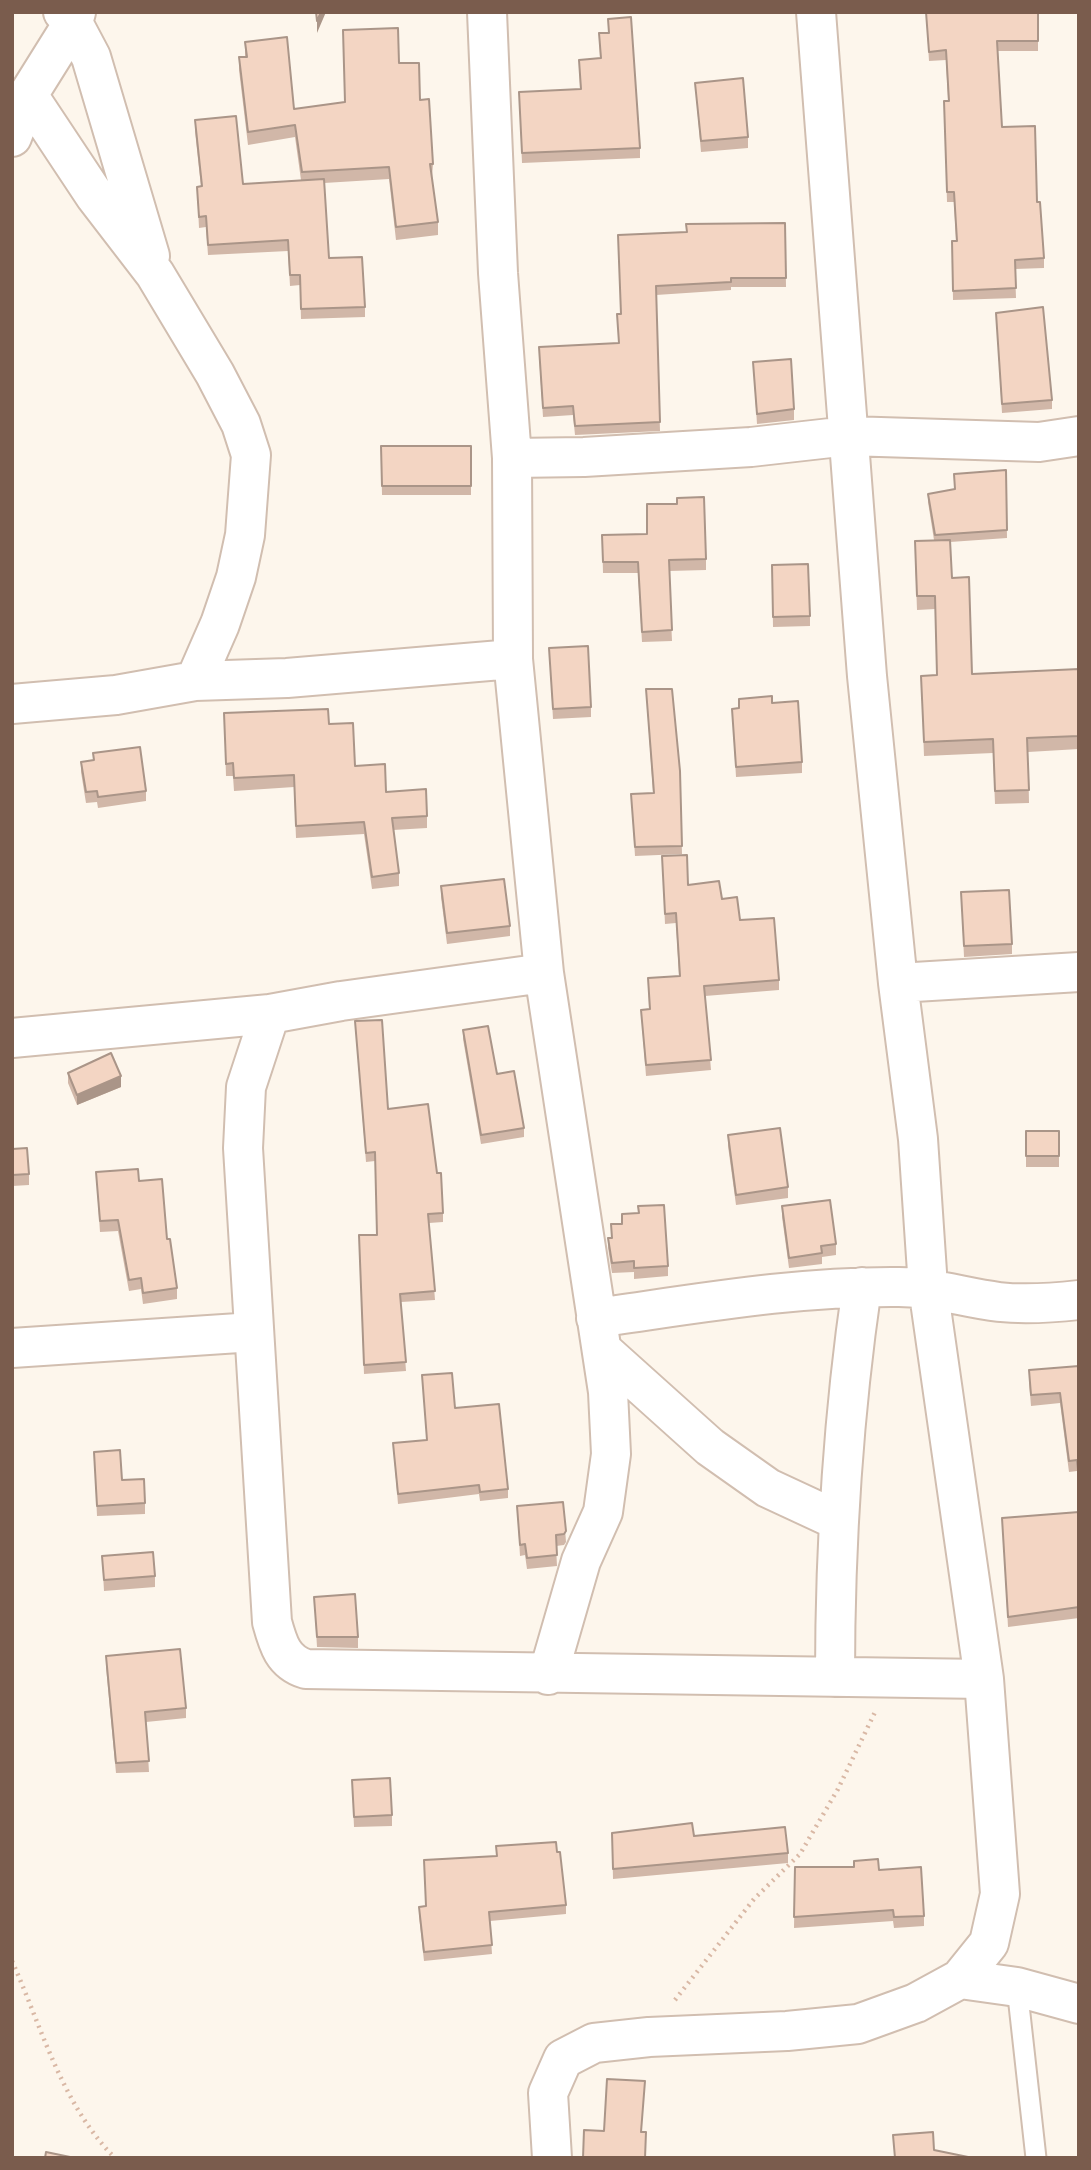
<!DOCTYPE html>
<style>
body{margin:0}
#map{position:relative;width:1091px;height:2170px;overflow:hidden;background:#fdf6ec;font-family:Barlow,sans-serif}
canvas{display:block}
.frame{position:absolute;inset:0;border:14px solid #7a5c4d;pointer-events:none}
</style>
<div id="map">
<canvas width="1091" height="2170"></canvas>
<div class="frame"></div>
</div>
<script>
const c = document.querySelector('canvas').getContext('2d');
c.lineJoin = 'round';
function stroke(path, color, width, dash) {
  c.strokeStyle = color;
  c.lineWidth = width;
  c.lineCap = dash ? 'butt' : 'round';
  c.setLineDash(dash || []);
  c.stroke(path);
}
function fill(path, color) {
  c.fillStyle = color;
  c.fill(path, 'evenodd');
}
const lane = new Path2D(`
 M 1017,1987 L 1036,2158`);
const street = new Path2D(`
 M 63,12 L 73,23 L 91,57 L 150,256
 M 487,12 L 498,273 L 512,458 L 513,659 L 544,973 L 608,1392 L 611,1454 L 603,1512 L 581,1561 L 548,1675
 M 28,95 L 95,196 L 155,274 L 215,374 L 241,424 L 251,455 L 245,535 L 236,577 L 220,624 L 195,681
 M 12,137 L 28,95 L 73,23 L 76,12
 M 512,458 L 584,457 L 751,447 L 848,436 L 1039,442 L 1079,436
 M 12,704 L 116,695 L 195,681 L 287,678 L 513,659
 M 898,983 L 1079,972
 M 270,1014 L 246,1087 L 243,1148 L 272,1622 C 278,1644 283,1662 306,1669 L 984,1679
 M 12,1038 L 270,1014 L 341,1001 L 544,973
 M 596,1318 C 696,1304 797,1286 899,1287 C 934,1287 965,1298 999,1302 C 1026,1305 1052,1303 1079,1300
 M 12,1348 L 254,1332
 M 602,1350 L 710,1447 L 768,1488 L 839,1521
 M 835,1677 C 835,1546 843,1416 862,1287
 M 960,1979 L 1017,1987 L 1079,2004
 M 552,2158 L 548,2093 L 563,2059 L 594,2043 L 649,2037 L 787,2031 L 858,2024 L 916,2003 L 960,1979 L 989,1943 L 1000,1894 L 984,1679 L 928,1287 L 918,1139 L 898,983 L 867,676 L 816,12`);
stroke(lane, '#d1beb0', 23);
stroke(street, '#d1beb0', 42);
stroke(new Path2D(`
 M 12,1961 C 42,2028 62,2105 115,2158
 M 675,2000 L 754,1899 L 800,1854 L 838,1789 L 876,1710`), '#d9b8a5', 4.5, [2, 5]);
stroke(lane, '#fff', 19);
stroke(street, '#fff', 38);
fill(new Path2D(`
 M 926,12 L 1038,12 L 1038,51 L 998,51 L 1002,127 L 1037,202 L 1044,258 L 1044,268 L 1015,269 L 1016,298 L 953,300 L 952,241 L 956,241 L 954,202 L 947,202 L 944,101 L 948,101 L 946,60 L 929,61 Z
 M 608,19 L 640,148 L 640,158 L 522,163 L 519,92 L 580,89 L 579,60 L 600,58 L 599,33 L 608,33 Z
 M 245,42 L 294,109 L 345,102 L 399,63 L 420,100 L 433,164 L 432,177 L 438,222 L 438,235 L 396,240 L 389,179 L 324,183 L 329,258 L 365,307 L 365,317 L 301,319 L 300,285 L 290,286 L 288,251 L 208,255 L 206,227 L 199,228 L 197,187 L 201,187 L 195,131 L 195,120 L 243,184 L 301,180 L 295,137 L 248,145 L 239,70 L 239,57 L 245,57 Z
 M 695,83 L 748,137 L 748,148 L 701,152 Z
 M 785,223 L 786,287 L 731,287 L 731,290 L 656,295 L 660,431 L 575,435 L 573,415 L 543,417 L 539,356 L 618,343 L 621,314 L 687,232 Z
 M 996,313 L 1052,400 L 1052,409 L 1002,413 Z
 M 753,362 L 794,409 L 794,420 L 757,424 Z
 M 381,446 L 471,446 L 471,495 L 382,495 Z
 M 1006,470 L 1007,538 L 950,542 L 952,578 L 972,674 L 1079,669 L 1079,749 L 1028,752 L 1029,803 L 995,804 L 993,753 L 924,756 L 921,676 L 937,675 L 935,609 L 917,610 L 915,554 L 934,540 L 928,502 L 928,494 L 955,489 L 954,474 Z
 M 647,534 L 706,559 L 706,570 L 669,571 L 672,641 L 642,642 L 638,573 L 603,573 L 602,535 Z
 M 772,565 L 810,616 L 810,626 L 773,627 Z
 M 549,648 L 591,707 L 591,717 L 553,719 Z
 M 646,689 L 680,771 L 682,854 L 635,856 L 631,794 L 653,793 Z
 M 772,703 L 802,762 L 802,773 L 736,777 L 732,709 Z
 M 224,713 L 329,724 L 355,766 L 386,792 L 427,816 L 427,828 L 393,830 L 399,873 L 399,886 L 372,889 L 364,834 L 296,838 L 294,787 L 234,791 L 233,776 L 226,776 Z
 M 93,753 L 146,791 L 146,801 L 98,808 L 97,802 L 86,803 L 81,772 L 81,762 L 93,760 Z
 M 662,856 L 688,885 L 722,899 L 740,920 L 779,980 L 779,990 L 705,996 L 711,1070 L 646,1076 L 641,1010 L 649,1009 L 648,978 L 679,976 L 676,923 L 665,924 Z
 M 441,886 L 510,926 L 510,936 L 447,944 L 441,897 Z
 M 961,892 L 1012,944 L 1012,954 L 964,957 Z
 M 355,1021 L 388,1109 L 437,1173 L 443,1213 L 443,1222 L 429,1223 L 435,1300 L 401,1302 L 406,1371 L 364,1374 L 359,1244 L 377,1235 L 375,1161 L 366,1162 Z
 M 463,1030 L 497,1074 L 524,1128 L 524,1137 L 481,1144 L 463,1039 Z
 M 68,1073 L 121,1087 L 77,1105 L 68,1083 Z
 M 1026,1131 L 1059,1131 L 1059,1167 L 1026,1167 Z
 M 728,1135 L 788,1187 L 788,1198 L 736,1205 L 728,1146 Z
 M 12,1149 L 29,1174 L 29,1185 L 12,1186 Z
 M 96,1172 L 139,1181 L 167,1239 L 177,1288 L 177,1299 L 143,1304 L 141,1289 L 129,1291 L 118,1231 L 100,1232 Z
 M 782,1206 L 836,1244 L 836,1255 L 822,1257 L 822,1264 L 789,1268 L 782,1217 Z
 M 622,1214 L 668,1266 L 668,1276 L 634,1279 L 634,1272 L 612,1273 L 608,1248 L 608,1238 L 611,1238 L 611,1224 L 622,1224 Z
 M 1079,1366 L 1079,1490 L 1077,1471 L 1069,1472 L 1060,1403 L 1031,1406 L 1029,1381 L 1029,1370 Z
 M 422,1375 L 455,1408 L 508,1489 L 508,1498 L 480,1501 L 479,1494 L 398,1504 L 393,1443 L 427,1441 Z
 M 94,1452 L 145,1503 L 145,1514 L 97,1516 Z
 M 563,1502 L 566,1542 L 564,1545 L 556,1546 L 557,1566 L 527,1569 L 525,1555 L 520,1556 L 517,1506 Z
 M 1079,1512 L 1079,1618 L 1008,1627 L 1002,1518 Z
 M 102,1556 L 155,1576 L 155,1587 L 104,1591 Z
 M 314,1597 L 358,1637 L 358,1648 L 317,1647 Z
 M 106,1656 L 186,1708 L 186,1718 L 146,1722 L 149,1772 L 116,1773 L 106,1667 Z
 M 352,1780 L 392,1815 L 392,1826 L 354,1827 Z
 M 612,1833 L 694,1836 L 788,1853 L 788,1863 L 613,1879 Z
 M 496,1846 L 557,1852 L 566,1905 L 566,1914 L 490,1921 L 492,1954 L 424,1961 L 419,1916 L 419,1907 L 426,1906 L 424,1860 L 497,1856 Z
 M 795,1867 L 879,1870 L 924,1916 L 924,1926 L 894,1928 L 893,1921 L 794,1928 Z`), '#d1b7a8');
fill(new Path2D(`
 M 321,12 L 326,12 L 317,33 L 317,21 Z
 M 121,1076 L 121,1087 L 77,1105 L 77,1095 Z`), '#aa9588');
const building = new Path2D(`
 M 316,12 L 321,12 L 317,21 Z
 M 926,12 L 1038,12 L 1038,41 L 997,41 L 1002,127 L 1035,126 L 1037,202 L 1040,202 L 1044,258 L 1015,260 L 1016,288 L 953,291 L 952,241 L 957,241 L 954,192 L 947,192 L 944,101 L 949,101 L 946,50 L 929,52 Z
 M 631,17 L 640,148 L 522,153 L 519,92 L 581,89 L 579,60 L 601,58 L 599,33 L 609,33 L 608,19 Z
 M 398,28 L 399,63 L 419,63 L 420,100 L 429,99 L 433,164 L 430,164 L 438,222 L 396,227 L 389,167 L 302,172 L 295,125 L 248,132 L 239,57 L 247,57 L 245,42 L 287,37 L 294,109 L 345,102 L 343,30 Z
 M 743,78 L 748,137 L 701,141 L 695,83 Z
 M 236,116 L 243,184 L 324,179 L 329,258 L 362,257 L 365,307 L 301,309 L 300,275 L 290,275 L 288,240 L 208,245 L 206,216 L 199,217 L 197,187 L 202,186 L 195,120 Z
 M 785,223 L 786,278 L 731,278 L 731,282 L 656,286 L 660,422 L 575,426 L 573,406 L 543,408 L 539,347 L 619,343 L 617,314 L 621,314 L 618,235 L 687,232 L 686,224 Z
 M 1043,307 L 1052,400 L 1002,404 L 996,313 Z
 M 791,359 L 794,409 L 757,414 L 753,362 Z
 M 381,446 L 471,446 L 471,486 L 382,486 Z
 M 1006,470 L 1007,530 L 935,535 L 928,494 L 955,489 L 954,474 Z
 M 704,497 L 706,559 L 669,560 L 672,630 L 642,632 L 638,562 L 603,562 L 602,535 L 647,534 L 647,504 L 677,504 L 677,498 Z
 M 950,540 L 952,578 L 969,577 L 972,674 L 1079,669 L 1079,736 L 1027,738 L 1029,790 L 995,791 L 993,739 L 924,742 L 921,676 L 937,675 L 935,596 L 917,596 L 915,541 Z
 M 808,564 L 810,616 L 773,617 L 772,565 Z
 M 588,646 L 591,707 L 553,709 L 549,648 Z
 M 646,689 L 672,689 L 680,771 L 682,846 L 635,847 L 631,794 L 654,793 Z
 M 772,696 L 772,703 L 798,701 L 802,762 L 736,767 L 732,709 L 739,708 L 739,699 Z
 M 328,709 L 329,724 L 353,723 L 355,766 L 385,764 L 386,792 L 426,789 L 427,816 L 392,818 L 399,873 L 372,877 L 364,822 L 296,826 L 294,775 L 234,778 L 233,763 L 226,764 L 224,713 Z
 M 140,747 L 146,791 L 98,797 L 97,791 L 86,792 L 81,762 L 94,760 L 93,753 Z
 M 687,855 L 688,885 L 719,881 L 722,899 L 737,897 L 740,920 L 774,918 L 779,980 L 704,986 L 711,1060 L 646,1065 L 641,1010 L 650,1009 L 648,978 L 680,976 L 676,913 L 665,914 L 662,856 Z
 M 504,879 L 510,926 L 447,933 L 441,886 Z
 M 1009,890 L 1012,944 L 964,946 L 961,892 Z
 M 382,1020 L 388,1109 L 428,1104 L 437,1173 L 441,1173 L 443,1213 L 428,1214 L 435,1291 L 400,1294 L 406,1362 L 364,1365 L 359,1235 L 377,1235 L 375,1152 L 366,1153 L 355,1021 Z
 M 488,1026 L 497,1074 L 514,1071 L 524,1128 L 481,1135 L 463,1030 Z
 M 111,1053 L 121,1076 L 77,1095 L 68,1073 Z
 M 780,1128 L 788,1187 L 736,1195 L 728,1135 Z
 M 1026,1131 L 1059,1131 L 1059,1156 L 1026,1156 Z
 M 27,1148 L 29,1174 L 12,1175 L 12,1149 Z
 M 138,1169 L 139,1181 L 162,1179 L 167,1239 L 170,1239 L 177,1288 L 143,1293 L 141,1278 L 129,1280 L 118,1220 L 100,1221 L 96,1172 Z
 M 830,1200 L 836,1244 L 821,1246 L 822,1253 L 789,1258 L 782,1206 Z
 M 664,1205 L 668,1266 L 634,1268 L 634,1261 L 612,1263 L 608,1238 L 612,1238 L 611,1224 L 622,1224 L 622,1214 L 639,1213 L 638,1206 Z
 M 1079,1366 L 1079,1479 L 1077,1460 L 1069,1461 L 1060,1393 L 1031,1395 L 1029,1370 Z
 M 452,1373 L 455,1408 L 499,1404 L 508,1489 L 480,1492 L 479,1485 L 398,1494 L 393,1443 L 427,1440 L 422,1375 Z
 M 120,1450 L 122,1480 L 144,1479 L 145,1503 L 97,1506 L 94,1452 Z
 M 563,1502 L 566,1531 L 564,1534 L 556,1535 L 557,1555 L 527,1558 L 525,1544 L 520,1545 L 517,1506 Z
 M 1079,1512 L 1079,1607 L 1008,1617 L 1002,1518 Z
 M 153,1552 L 155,1576 L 104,1580 L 102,1556 Z
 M 355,1594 L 358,1637 L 317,1637 L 314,1597 Z
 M 180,1649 L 186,1708 L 145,1712 L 149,1761 L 116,1763 L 106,1656 Z
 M 390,1778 L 392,1815 L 354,1817 L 352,1780 Z
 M 692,1823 L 694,1836 L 785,1827 L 788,1853 L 613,1869 L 612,1833 Z
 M 556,1842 L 557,1852 L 560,1852 L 566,1905 L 489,1912 L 492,1945 L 424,1952 L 419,1907 L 426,1906 L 424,1860 L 497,1856 L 496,1846 Z
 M 878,1859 L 879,1870 L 921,1867 L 924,1916 L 894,1917 L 893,1910 L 794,1917 L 795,1867 L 854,1867 L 854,1861 Z
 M 607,2079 L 645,2081 L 641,2132 L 646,2132 L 645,2158 L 583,2158 L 584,2130 L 604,2131 Z
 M 933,2132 L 934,2150 L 973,2158 L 895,2158 L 893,2135 Z
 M 46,2152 L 75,2158 L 45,2158 Z`);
fill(building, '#f3d5c3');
stroke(building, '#aa9588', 2);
</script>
